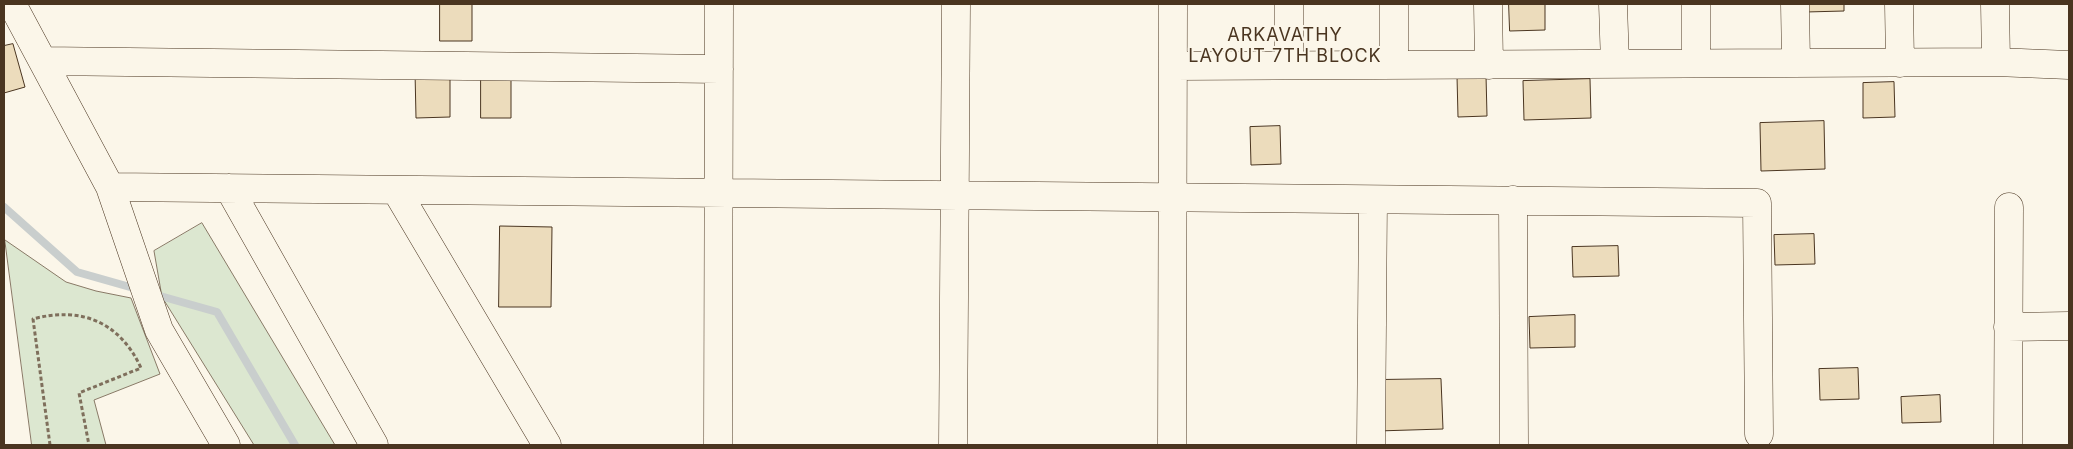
<!DOCTYPE html>
<style>
body{margin:0}
#map{position:relative;width:2073px;height:449px;overflow:hidden;background:#fbf6e9;font-family:Inter,sans-serif}
canvas{display:block}
.frame{position:absolute;inset:0;border:5px solid #4a3520;pointer-events:none}
</style>
<div id="map">
<canvas width="2073" height="449"></canvas>
<div class="frame"></div>
</div>
<script>
const c = document.querySelector('canvas').getContext('2d');
c.lineJoin = 'round';
function fill(path, color) {
  c.fillStyle = color;
  c.fill(path, 'evenodd');
}
function stroke(path, color, width, dash) {
  c.strokeStyle = color;
  c.lineWidth = width;
  c.lineCap = dash ? 'butt' : 'round';
  c.setLineDash(dash || []);
  c.stroke(path);
}
function label(font, color, halo, rows, align = 'center') {
  c.font = font + ' Inter,sans-serif';
  c.lineWidth = 4;
  c.setLineDash([]);
  c.textBaseline = 'middle';
  c.strokeStyle = halo;
  c.fillStyle = color;
  for (const [text, x, y, turn = 0] of rows) {
    c.save();
    c.translate(x, y);
    c.rotate((+turn || 0) * Math.PI / 180);
    c.textAlign = isNaN(turn) ? turn : align;
    if (halo) c.strokeText(text, 0, 0);
    c.fillText(text, 0, 0);
    c.restore();
  }
}
const green = new Path2D(`
 M 202,223 L 335,445 L 254,445 L 162,297 L 154,251 Z
 M 5,240 L 66,282 L 96,291 L 131,298 L 160,374 L 94,400 L 106,445 L 32,445 Z`);
fill(green, '#dce7d0');
stroke(green, '#887966', 1);
stroke(new Path2D(`
 M 4,207 L 77,272 L 137,289
 M 153,294 L 217,312 L 295,445`), '#c9cecd', 8);
const building = new Path2D(`
 M 440,4 L 472,4 L 472,41 L 440,41 Z
 M 1509,4 L 1545,4 L 1545,30 L 1510,31 Z
 M 1806,4 L 1844,4 L 1844,11 L 1806,12 Z
 M 13,44 L 25,87 L 4,93 L 4,46 Z
 M 450,70 L 450,117 L 416,118 L 415,71 Z
 M 481,72 L 511,72 L 511,118 L 481,118 Z
 M 1486,75 L 1487,116 L 1458,117 L 1457,76 Z
 M 1590,79 L 1591,118 L 1524,120 L 1523,81 Z
 M 1894,82 L 1895,117 L 1863,118 L 1863,83 Z
 M 1824,121 L 1825,169 L 1761,171 L 1760,123 Z
 M 1280,126 L 1281,164 L 1251,165 L 1250,127 Z
 M 500,226 L 552,227 L 551,307 L 499,307 Z
 M 1814,234 L 1815,264 L 1775,265 L 1774,235 Z
 M 1618,246 L 1619,276 L 1573,277 L 1572,247 Z
 M 1575,315 L 1575,347 L 1530,348 L 1529,317 Z
 M 1858,368 L 1859,399 L 1820,400 L 1819,369 Z
 M 1441,379 L 1443,429 L 1377,431 L 1376,380 Z
 M 1940,395 L 1941,422 L 1902,423 L 1901,397 Z`);
fill(building, '#ecdcbc');
stroke(building, '#4a3520', 1);
const minor = new Path2D(`
 M 12,4 L 110,187 L 159,330 L 226,445
 M 1488,4 L 1489,65
 M 1613,4 L 1615,64
 M 1696,4 L 1696,63
 M 1795,4 L 1796,63
 M 1899,4 L 1900,63
 M 1995,4 L 1996,62
 M 43,61 L 719,69
 M 1289,65 L 1289,4
 M 1394,65 L 1394,4
 M 1174,66 L 1996,62 L 2069,65
 M 110,187 L 1757,203 L 1759,434
 M 229,188 L 374,445
 M 396,190 L 547,445
 M 1513,200 L 1514,445
 M 2008,327 L 2069,326
 M 718,445 L 719,4
 M 953,445 L 956,4
 M 1172,445 L 1173,4
 M 1371,445 L 1373,200
 M 2008,445 L 2009,207`);
stroke(minor, '#4a3520', 29);
stroke(new Path2D(`
 M 50,445 L 33,319 C 81,306 120,322 141,368 L 79,393 L 89,445`), '#7f6f5c', 3, [4, 2.5]);
stroke(minor, '#fbf6e9', 28);
c.letterSpacing = '1px';
label('18px', '#4a3520', '#fbf6e9', [
 ["ARKAVATHY",1285,36],
 ["LAYOUT 7TH BLOCK",1285,57]
]);
c.letterSpacing = '0px';
</script>
